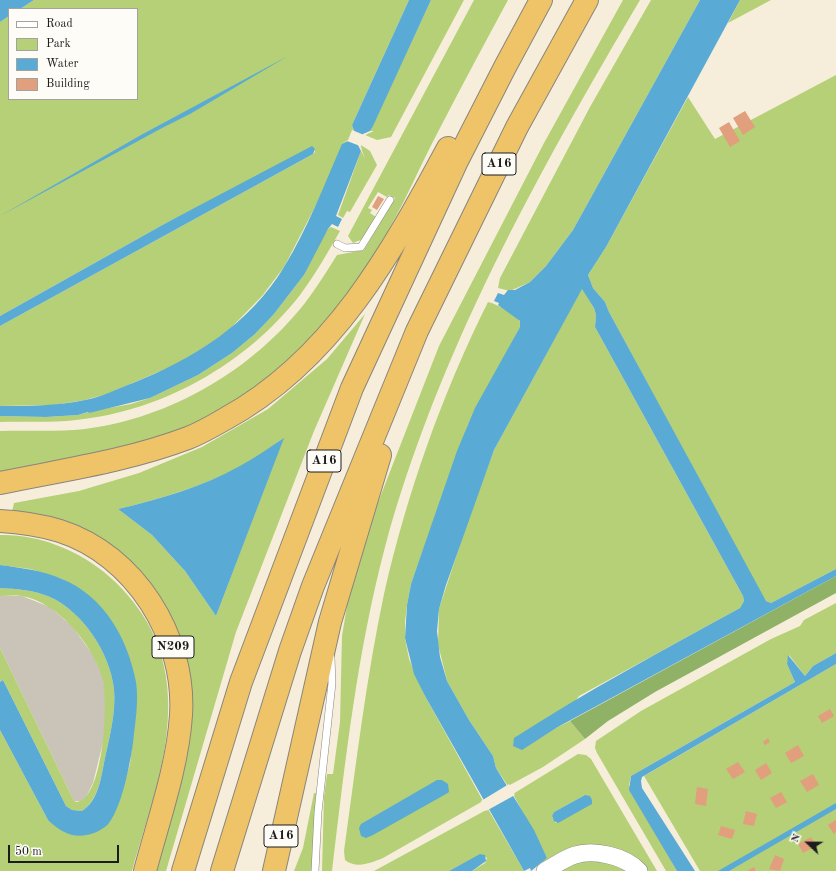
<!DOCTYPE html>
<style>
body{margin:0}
#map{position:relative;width:836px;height:871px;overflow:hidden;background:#f6eedb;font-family:"Old Standard TT",serif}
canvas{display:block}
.legend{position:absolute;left:8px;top:8px;width:130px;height:92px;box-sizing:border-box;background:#fdfcf7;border:1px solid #a3a29f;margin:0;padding:5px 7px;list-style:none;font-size:12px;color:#1c1c1c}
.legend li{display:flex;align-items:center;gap:8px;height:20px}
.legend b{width:20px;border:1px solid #a3a29f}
.north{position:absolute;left:788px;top:823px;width:40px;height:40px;-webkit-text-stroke:3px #fdfcf7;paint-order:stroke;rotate:292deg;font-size:11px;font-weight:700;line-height:16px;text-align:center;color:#1c1c1c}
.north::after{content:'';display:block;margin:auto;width:14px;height:18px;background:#1c1c1c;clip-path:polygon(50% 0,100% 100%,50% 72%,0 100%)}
.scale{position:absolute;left:8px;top:845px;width:111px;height:18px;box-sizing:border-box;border:2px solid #1c1c1c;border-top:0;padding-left:5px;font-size:12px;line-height:14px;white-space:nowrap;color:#1c1c1c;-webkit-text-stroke:3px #fdfcf7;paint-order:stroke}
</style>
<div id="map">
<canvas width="836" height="871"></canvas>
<ul class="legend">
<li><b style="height:5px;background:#fff"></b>Road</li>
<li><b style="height:11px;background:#b5d076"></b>Park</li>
<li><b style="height:11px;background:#59aad4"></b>Water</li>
<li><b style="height:11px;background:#e19f7d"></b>Building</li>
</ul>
<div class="north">N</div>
<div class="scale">50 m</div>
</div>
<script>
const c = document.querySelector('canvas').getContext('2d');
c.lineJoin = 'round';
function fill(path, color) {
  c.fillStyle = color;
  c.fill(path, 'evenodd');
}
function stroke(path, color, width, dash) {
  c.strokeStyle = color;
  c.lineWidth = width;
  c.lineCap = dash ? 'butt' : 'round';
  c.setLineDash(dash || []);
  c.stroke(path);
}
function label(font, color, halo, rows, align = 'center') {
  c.font = font + ' "Old Standard TT",serif';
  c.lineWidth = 3;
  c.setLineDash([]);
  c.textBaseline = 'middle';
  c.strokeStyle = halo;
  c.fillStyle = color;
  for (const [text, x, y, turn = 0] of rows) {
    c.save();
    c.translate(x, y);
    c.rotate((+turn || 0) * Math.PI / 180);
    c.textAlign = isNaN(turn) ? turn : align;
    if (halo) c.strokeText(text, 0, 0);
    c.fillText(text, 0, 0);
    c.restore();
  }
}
fill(new Path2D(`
 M 0,596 L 22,596 L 50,607 L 72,626 L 93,655 L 103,677 L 106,702 L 105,734 L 93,783 L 86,797 L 81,801 L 74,801 L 0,648 Z`), '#c9c3b8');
fill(new Path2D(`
 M 34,0 L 409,0 L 352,125 L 354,129 L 349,141 L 284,267 L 262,296 L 224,335 L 179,363 L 107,394 L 85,400 L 54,405 L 0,406 L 0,326 L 313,154 L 315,152 L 314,148 L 166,223 L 0,316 L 0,22 L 9,16 L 9,99 L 137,99 L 137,9 L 20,9 Z
 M 431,0 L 464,0 L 391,137 L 377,140 L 365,135 L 374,131 L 370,131 Z
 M 474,0 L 508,0 C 485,43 462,85 440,128 C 427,152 416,177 404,201 C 362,283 306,359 227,406 C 211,416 195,425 177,432 C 121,453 59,461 0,472 L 0,431 C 28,430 56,432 85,429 C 171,418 252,370 305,303 C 317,287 327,271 337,255 L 364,250 L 395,198 L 389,195 L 387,197 L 378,192 L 368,208 L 372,210 L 370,213 L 376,217 L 363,239 L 353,243 L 348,236 Z
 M 623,0 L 640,0 C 538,173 438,352 385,547 C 357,653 345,763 332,871 L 322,871 L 324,797 L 327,774 L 333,774 L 340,722 L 342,636 L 348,600 L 377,505 L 439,346 L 544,143 Z
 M 651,0 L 700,0 L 573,230 L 546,266 L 530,282 L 510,291 L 498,288 L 500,278 L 590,107 Z
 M 740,0 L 771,0 L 728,23 Z
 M 836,75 L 836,569 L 771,603 L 766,601 L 760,592 L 609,312 L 605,302 L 593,288 L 588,275 L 606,247 L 688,97 L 715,139 Z
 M 361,145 L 370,151 L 377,165 L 350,212 L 347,211 L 343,218 L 338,215 L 361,151 L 365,158 L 360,146 Z
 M 331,227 L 340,231 C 328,252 315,275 300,295 C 246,364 163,411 76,420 C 50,423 25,421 0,422 L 0,416 L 46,417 L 78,415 L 89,412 L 89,413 L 92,411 L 131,404 L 150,398 L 198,375 L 232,353 L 255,334 L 274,314 L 304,275 L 318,245 L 328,229 Z
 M 582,288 L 594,308 L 596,315 L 595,327 L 743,596 L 744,601 L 740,608 L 579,696 L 556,728 L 570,721 L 585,739 L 543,767 L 508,786 L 496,768 L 493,756 L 469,720 L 447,681 L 438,644 L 439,609 L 469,517 L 494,450 Z
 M 488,302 C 499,305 515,313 521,323 L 520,327 L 468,425 L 411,584 L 407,605 L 405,622 L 405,638 L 409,659 L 425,696 L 483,801 L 383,858 C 371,863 356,869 345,860 L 344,851 C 356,765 366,679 384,594 C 407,493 442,394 488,302 Z
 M 365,314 L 314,431 L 236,632 L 166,871 L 151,871 L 187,724 L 138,577 L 11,516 L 14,503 L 79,491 L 139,473 L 202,447 L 268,409 L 327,359 ZM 283,439 L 216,616 L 185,571 L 152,535 L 118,509 C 160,499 201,487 240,467 C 255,459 269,448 283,439 Z
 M 0,535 C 37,534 75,549 104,572 C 121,586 136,603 147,622 C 192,702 155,790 132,871 L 0,871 L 0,730 L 48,820 L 118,803 L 130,764 L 135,719 L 87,594 L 62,579 L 30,569 L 0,565 Z
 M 0,588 C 17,589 34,590 50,597 C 83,612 110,653 114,689 C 116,712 110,735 105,758 C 101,777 99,799 82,811 L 72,810 L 66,806 L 3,680 L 0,682 L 0,648 L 74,801 L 77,802 C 104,798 109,699 102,677 C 92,644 57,601 21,596 C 14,595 7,596 0,596 Z
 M 836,603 L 836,653 L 813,666 L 805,676 L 789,655 L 787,664 L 795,682 L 631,776 L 629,785 L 677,871 L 666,871 L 597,753 L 595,748 L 596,741 L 641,711 L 771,639 L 800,626 L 804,620 Z
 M 836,664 L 836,871 L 700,871 L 644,776 Z
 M 578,754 L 586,755 L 591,759 L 657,871 L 647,871 L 627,856 L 544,865 L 542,861 L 547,858 L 513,794 ZM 585,795 L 556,823 L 552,817 L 554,812 Z
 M 314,793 L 316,793 L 313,871 L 294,871 L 303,848 Z
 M 488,809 L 524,871 L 472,871 L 485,863 L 487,858 L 481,854 L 449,871 L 374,871 Z
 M 595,861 L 614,865 L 626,871 L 559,871 L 579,862 Z`), '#b5d076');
fill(new Path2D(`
 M 836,576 L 836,593 L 655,692 L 608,721 L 585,739 L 570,721 Z`), '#90b267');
fill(new Path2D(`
 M 0,0 L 34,0 L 20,9 L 9,9 L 9,16 L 0,22 Z
 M 409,0 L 431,0 L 373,126 L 370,131 L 363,134 L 358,145 L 361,151 L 336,216 L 342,219 L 338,227 L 332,224 L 328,229 L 304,275 L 274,314 L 255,334 L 232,353 L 198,375 L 150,398 L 89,413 L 88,412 L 78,415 L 46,417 L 0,416 L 0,406 C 28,406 57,406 85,400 C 101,397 117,389 133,383 C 193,359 250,324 284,267 C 308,228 324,185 342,144 L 349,141 L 354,130 L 352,125 Z
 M 700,0 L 740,0 L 606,247 L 588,275 L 593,288 L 605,302 L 609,312 L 766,601 L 771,603 L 836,569 L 836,576 L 556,728 L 522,750 L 513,746 L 514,738 C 587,691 663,650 740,608 L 744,601 L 743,596 L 595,327 L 596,315 L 594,308 L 582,289 L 494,450 L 446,585 L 439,609 L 437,631 L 440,657 L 447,681 L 469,720 L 493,756 L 496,768 L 534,830 L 547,858 L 531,871 L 530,868 L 524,871 L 425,696 L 414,674 L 405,638 L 407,605 L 411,584 L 457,451 L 475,408 L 520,327 L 520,321 L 498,305 L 499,303 L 494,301 L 498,293 L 504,295 L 508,290 L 515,290 L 530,282 L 546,266 L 573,230 Z
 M 288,56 L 190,114 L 162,128 L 0,216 L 141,135 Z
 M 312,146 L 315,149 L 313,154 L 0,326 L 0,316 L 166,223 Z
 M 284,438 L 216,616 L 185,571 L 152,535 L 118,509 C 160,499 202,487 240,466 C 255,458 270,447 284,438 Z
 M 0,565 C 21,568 42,570 62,579 C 104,596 128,639 136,682 C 139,701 135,724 133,743 C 130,764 122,806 109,823 C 106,827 99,831 94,833 C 75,840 62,833 48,820 L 0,730 L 0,682 L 3,680 L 66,806 L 72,810 L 82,811 C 99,800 101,777 105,758 C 110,735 116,712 114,689 C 110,653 83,612 50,597 C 34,590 17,589 0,588 Z
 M 836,653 L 836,664 L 642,777 L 641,781 L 642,788 L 695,871 L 677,871 L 629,790 L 631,776 L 795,682 L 787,664 L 788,655 L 805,676 L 813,666 Z
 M 437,780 L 442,780 L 448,784 L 449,792 L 446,794 L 373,835 L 366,838 L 361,836 L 359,828 L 361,824 Z
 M 585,795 L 590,796 L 592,800 L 592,804 L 558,823 L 554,821 L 552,816 L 554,812 Z
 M 836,803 L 836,809 L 729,871 L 718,871 Z
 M 480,854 L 485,855 L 486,861 L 472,871 L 449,871 Z`), '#59aad4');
fill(new Path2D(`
 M 352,130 L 364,135 L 371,131 L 364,136 L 361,145 L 362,152 L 360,146 L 347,141 L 340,144 L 348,140 Z
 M 509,784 L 515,795 L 486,811 L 481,801 Z`), '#f6eedb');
fill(new Path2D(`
 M 745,111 L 755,127 L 743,135 L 733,118 Z
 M 729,122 L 740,141 L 730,147 L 719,128 Z
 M 378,196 L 384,199 L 377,210 L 372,207 Z
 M 830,709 L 834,716 L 822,723 L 818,716 Z
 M 768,738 L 770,742 L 765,745 L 763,742 Z
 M 798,745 L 804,756 L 791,763 L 785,753 Z
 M 738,762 L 745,772 L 733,779 L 726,769 Z
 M 766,763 L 772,773 L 761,780 L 755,770 Z
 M 813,774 L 819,785 L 807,792 L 800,781 Z
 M 697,787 L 708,789 L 706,806 L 695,804 Z
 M 781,792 L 787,802 L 776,808 L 770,798 Z
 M 746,811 L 757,814 L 754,826 L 743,824 Z
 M 836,820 L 836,832 L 834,834 L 828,825 Z
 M 721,826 L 735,830 L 732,839 L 718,835 Z
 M 811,837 L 816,846 L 803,853 L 798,844 Z
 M 775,855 L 784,859 L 780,871 L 769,869 Z
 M 754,867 L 756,871 L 747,871 Z`), '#e19f7d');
const service = new Path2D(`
 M 337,244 L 345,248 L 361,247 L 390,200
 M 315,871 L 318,812 L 332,683 L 331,658`);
const tertiary = new Path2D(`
 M 545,871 C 554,866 565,858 575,855 C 594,849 625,856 639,871`);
const motorway = new Path2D(`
 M 0,483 C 63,470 127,461 188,438 C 201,433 213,426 225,419 C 333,360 392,252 448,148
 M 0,521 C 20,522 40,525 60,531 C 135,555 186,637 181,715 C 178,765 158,822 145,871
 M 183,871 L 241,682 L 352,388 L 457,161 L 505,67 L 541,0
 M 222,871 L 290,651 L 313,586 L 417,331 L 517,127 L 587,0
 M 274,871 L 330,622 L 380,455`);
stroke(service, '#89857c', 8);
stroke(tertiary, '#89857c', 18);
stroke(motorway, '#89857c', 24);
stroke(service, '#fff', 7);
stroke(tertiary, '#fff', 17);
stroke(motorway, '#efc469', 22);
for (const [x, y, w] of [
 [499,164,34],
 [324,461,34],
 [173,647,42],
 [281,836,34]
]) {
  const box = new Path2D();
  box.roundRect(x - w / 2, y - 11, w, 22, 3);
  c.fillStyle = '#fdfcf7';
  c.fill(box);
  stroke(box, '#1c1c1c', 1);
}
label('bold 13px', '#1c1c1c', null, [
 ["A16",499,164],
 ["A16",324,461],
 ["N209",173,647],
 ["A16",281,836]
]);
</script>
